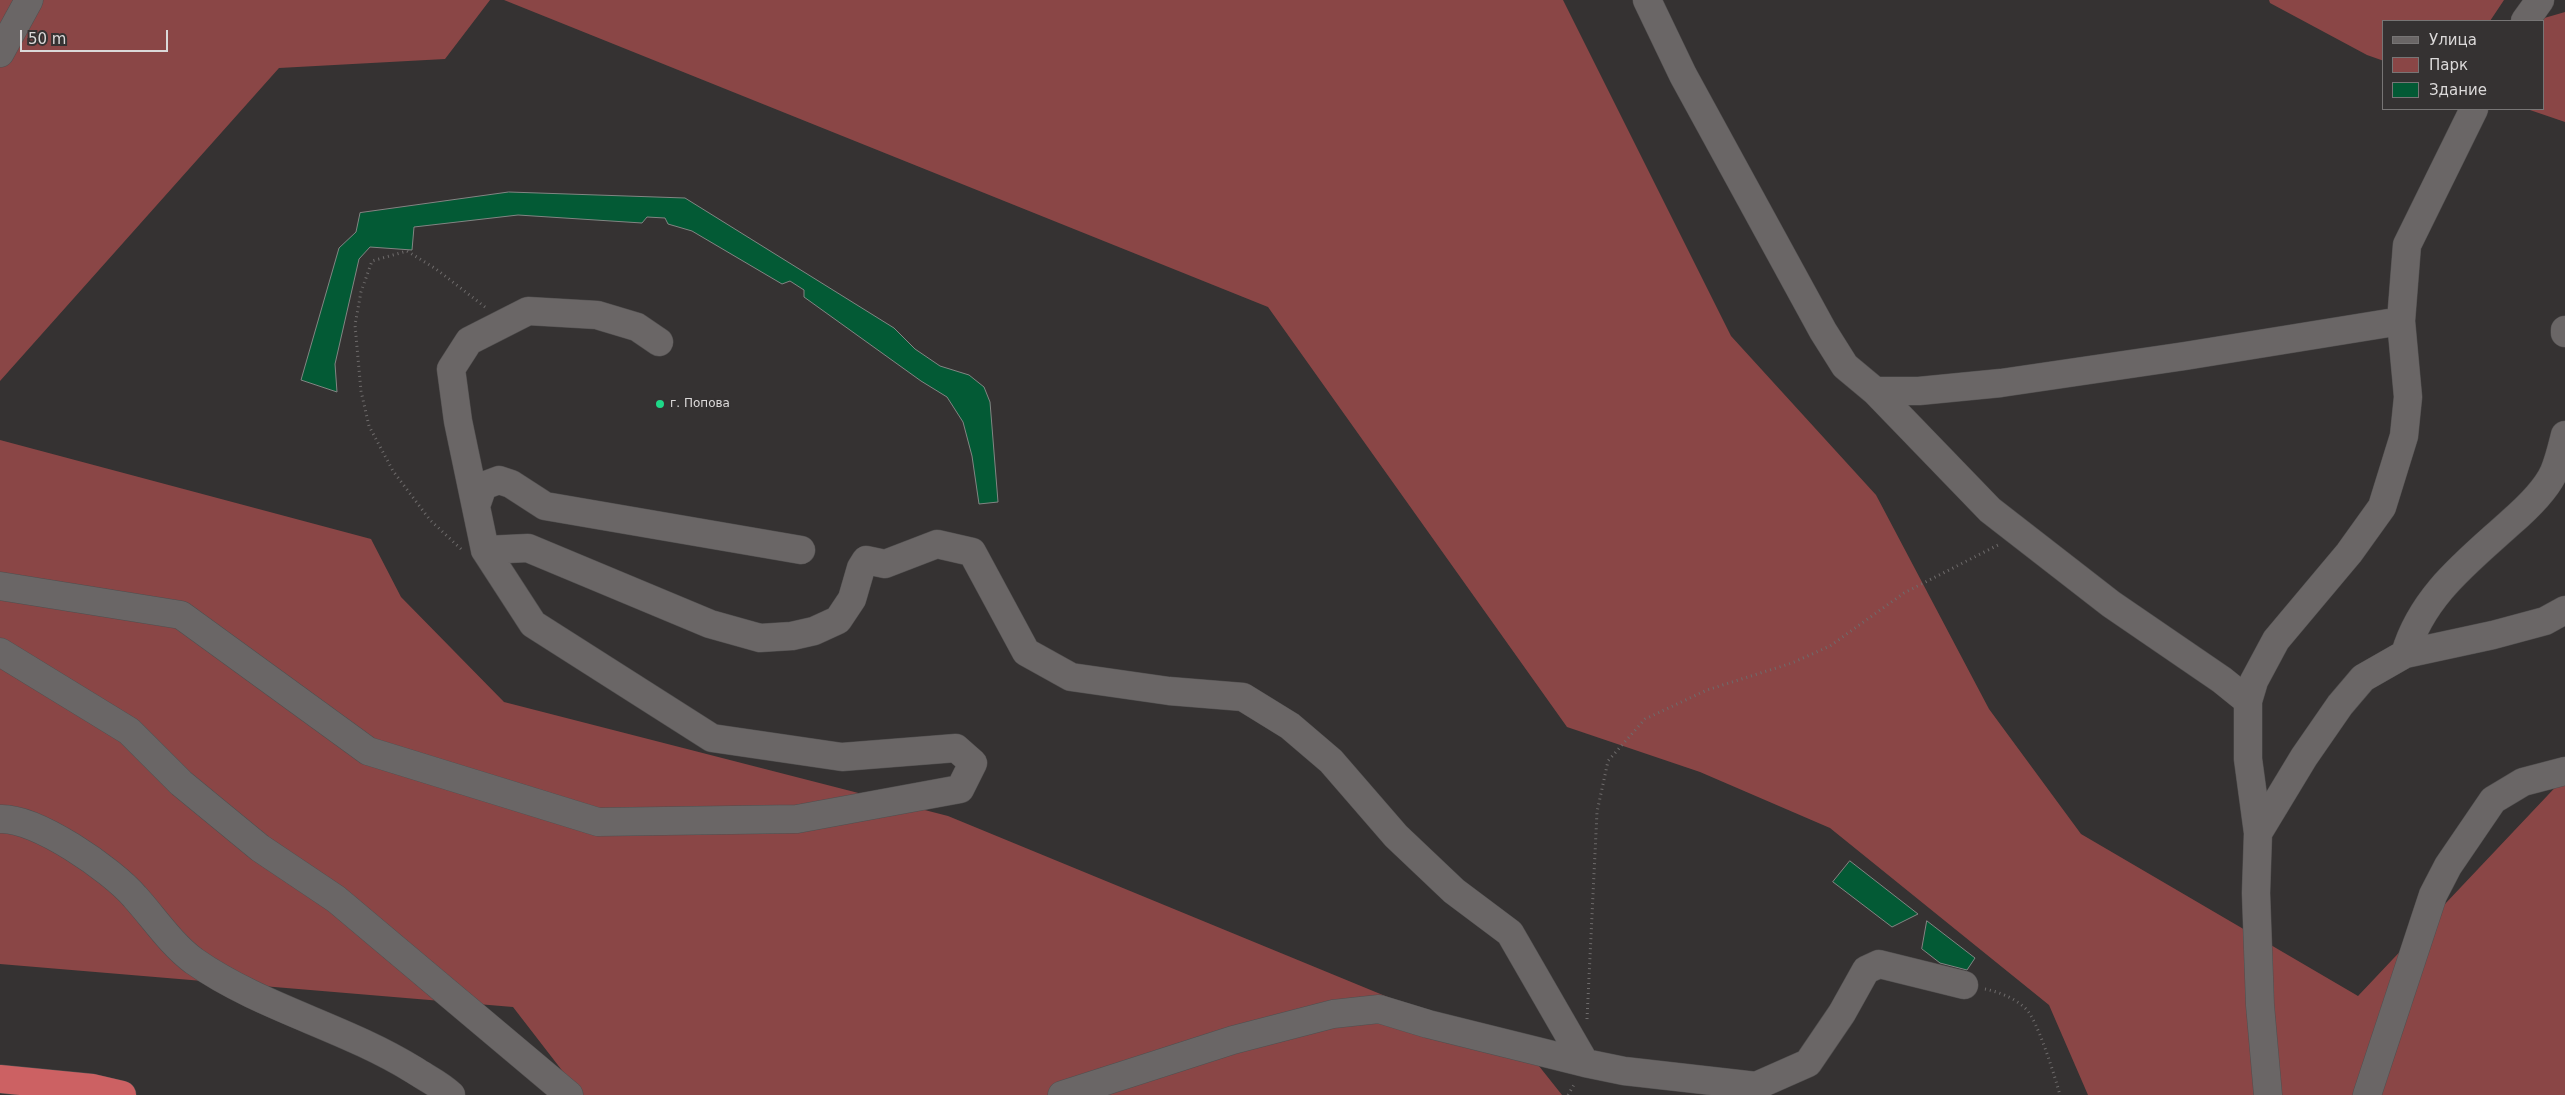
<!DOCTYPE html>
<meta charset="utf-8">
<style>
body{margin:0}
#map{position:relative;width:2565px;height:1095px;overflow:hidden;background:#353232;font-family:"DejaVu Sans",sans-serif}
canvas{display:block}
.legend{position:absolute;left:2382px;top:20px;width:162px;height:90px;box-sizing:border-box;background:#353232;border:1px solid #777575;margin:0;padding:6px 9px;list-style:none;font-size:15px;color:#dbd9d9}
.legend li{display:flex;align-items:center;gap:10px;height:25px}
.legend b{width:25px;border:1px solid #777575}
.scale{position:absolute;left:20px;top:30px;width:148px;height:22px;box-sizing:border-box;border:2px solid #dbd9d9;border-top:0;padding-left:6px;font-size:15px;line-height:18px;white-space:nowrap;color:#dbd9d9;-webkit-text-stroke:4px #353232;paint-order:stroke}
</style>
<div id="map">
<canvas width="2565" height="1095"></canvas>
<ul class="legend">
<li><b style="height:6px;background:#6a6666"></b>Улица</li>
<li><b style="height:14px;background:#8a4646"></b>Парк</li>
<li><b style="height:14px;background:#035a35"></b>Здание</li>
</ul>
<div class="scale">50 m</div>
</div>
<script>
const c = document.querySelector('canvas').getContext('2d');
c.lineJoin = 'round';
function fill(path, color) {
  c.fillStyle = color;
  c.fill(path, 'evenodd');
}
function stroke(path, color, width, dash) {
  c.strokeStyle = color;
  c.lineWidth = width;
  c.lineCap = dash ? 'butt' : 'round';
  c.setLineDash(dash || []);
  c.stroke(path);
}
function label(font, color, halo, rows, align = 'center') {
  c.font = font + ' "DejaVu Sans",sans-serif';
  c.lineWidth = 4;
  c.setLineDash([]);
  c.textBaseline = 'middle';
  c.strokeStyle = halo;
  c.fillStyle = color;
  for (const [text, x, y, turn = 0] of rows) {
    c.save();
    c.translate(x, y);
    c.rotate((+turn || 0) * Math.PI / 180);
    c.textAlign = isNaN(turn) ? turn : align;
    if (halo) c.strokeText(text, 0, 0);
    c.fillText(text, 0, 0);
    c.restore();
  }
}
fill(new Path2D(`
 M 0,0 L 490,0 L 445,59 L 279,68 L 0,381 Z
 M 504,0 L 1563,0 L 1731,336 L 1876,495 L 1989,709 L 2081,834 L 2358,996 L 2565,777 L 2565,1095 L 2088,1095 L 2049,1005 L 1830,828 L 1700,772 L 1567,727 L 1268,307 Z
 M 2269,0 L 2504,0 L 2490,21 L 2384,21 L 2384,61 L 2367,55 L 2270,3 Z
 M 2565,12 L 2565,122 L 2527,109 L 2544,109 L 2544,21 L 2534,21 Z
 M 0,440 L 371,539 L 401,597 L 504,702 L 948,816 L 1531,1056 L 1562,1095 L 581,1095 L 513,1007 L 0,964 Z`), '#8a4646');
const building = new Path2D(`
 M 509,192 L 685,198 L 894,328 L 915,349 L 940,366 L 969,375 L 984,387 L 990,402 L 998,502 L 979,504 L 972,456 L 963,422 L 947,397 L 921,381 L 804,297 L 804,290 L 790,281 L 782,284 L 692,231 L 668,224 L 665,218 L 647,217 L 642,223 L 518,215 L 414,227 L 412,250 L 370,247 L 359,259 L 335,364 L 337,392 L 301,380 L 339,248 L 356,232 L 360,213 Z
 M 1850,861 L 1918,914 L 1892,927 L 1833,882 Z
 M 1927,921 L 1975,958 L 1967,970 L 1940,963 L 1922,949 Z`);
fill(building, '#035a35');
stroke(building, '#828583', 1);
const minor = new Path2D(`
 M 1647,0 L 1683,75 L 1823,331 L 1845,366 L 1875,391 L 1919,391 L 2001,383 L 2185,356 L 2401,321
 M 2525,21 L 2540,0
 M 0,53 L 29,0
 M 2565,330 L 2565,333
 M 1875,391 L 1990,510 L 2111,604 L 2222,680 L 2248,701
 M 476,506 L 483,486 L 499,480 L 511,484 L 545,506 L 801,550
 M 485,550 L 528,548 L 710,624 L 760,638 L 792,636 L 814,631 L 838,620 L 852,599 L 861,568 L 866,560 L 885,564 L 937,544 L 972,552 L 1026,652 L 1071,677 L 1169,691 L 1243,697 L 1290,726 L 1331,761 L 1396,836 L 1454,891 L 1510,933 L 1585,1063 L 1624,1071 L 1756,1086 L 1808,1063 L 1842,1013 L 1866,970 L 1879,964 L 1964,985
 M 0,586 L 181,615 L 368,751 L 598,822 L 797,819 L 960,789 L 973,763 L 956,748 L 842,757 L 712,738 L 533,624 L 485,550 L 458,421 L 451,369 L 469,341 L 528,311 L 597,315 L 637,327 L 659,342
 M 0,652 L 129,731 L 181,783 L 260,848 L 336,899 L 569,1095
 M 2405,654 C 2422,596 2467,562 2510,523 C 2525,510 2546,490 2554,472 C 2559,460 2562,447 2565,435
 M 0,819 C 36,817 112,870 135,897 C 154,918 171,944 194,961 C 261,1008 345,1027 414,1070 C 426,1078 441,1085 451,1095
 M 2258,833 L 2304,757 L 2340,705 L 2363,678 L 2405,654 L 2493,635 L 2545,621 L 2565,610
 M 1062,1095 L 1233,1040 L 1333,1014 L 1379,1009 L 1428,1024 L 1585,1063
 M 2268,1095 L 2260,1005 L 2256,893 L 2258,833 L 2248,759 L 2248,701 L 2254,681 L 2276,640 L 2349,553 L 2382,507 L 2404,436 L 2408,397 L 2401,321 L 2407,245 L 2474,109
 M 2367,1095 L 2433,895 L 2448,866 L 2493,800 L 2523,782 L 2565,771`);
const highway = new Path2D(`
 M 0,1079 L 92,1088 L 122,1095`);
stroke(minor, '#514f4f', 29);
stroke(highway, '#514f4f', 29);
stroke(new Path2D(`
 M 461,549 L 430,520 L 393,471 L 369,426 L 361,391 L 355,325 L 361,292 L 372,261 L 407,251 L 436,269 L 485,307
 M 1985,989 C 1999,992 2015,998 2026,1009 C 2038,1021 2055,1077 2060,1095
 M 1587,1019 L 1597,812 L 1608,761 L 1645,719 L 1707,690 L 1792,663 L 1830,646 L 1904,593 L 1998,545
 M 1568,1095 L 1575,1083`), '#6e6b6b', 3, [1, 4]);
stroke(minor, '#6a6666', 28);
stroke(highway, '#cc6163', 28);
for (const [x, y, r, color] of [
 [660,404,5,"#1ed888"]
]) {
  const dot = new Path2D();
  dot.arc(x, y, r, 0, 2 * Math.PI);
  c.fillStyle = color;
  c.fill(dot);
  stroke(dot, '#353232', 2);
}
label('12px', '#dbd9d9', '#353232', [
 ["г. Попова",670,404]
], 'left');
</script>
